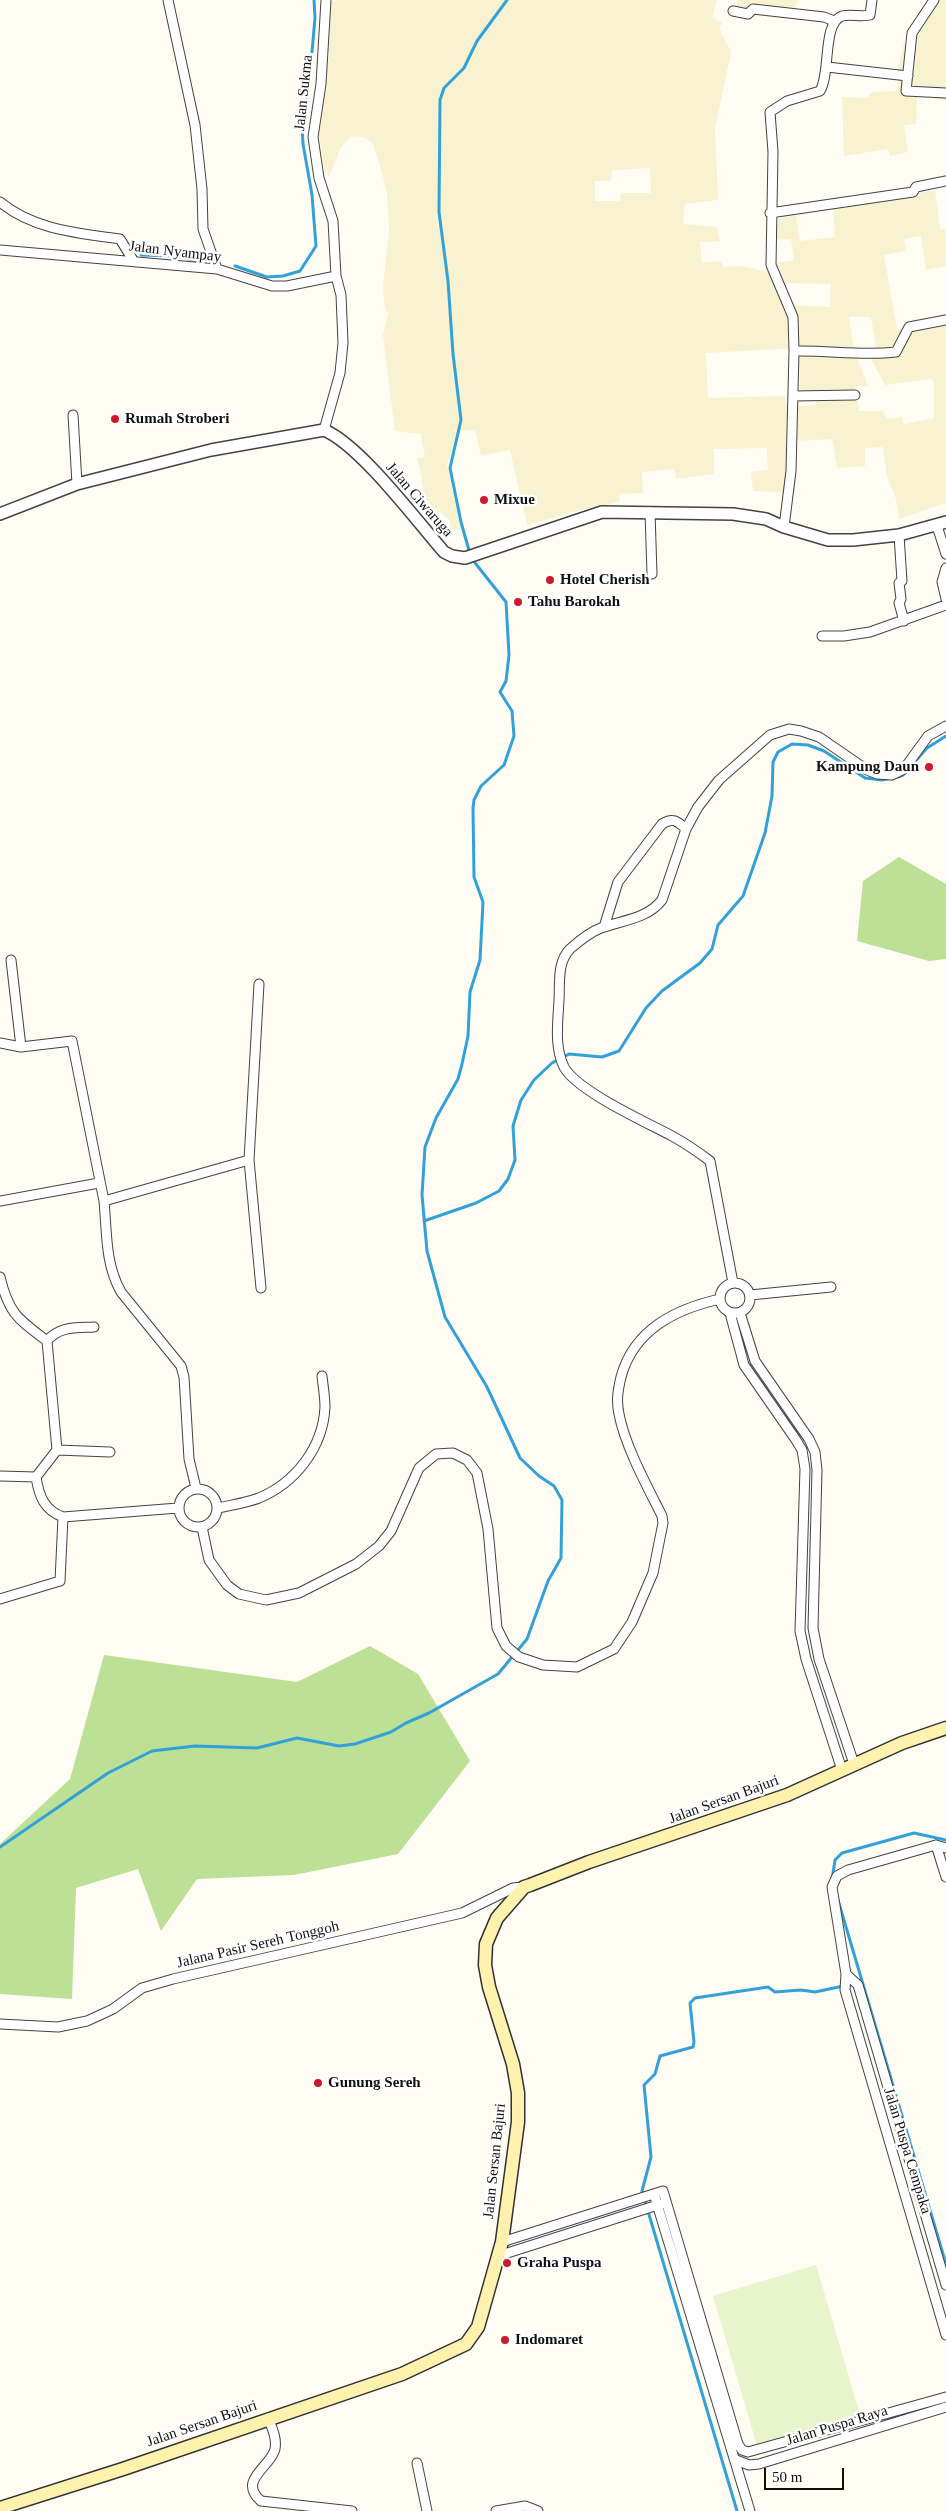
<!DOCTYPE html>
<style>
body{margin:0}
#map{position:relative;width:946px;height:2511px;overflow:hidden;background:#fffcf3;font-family:Georgia,serif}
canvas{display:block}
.scale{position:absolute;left:764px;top:2468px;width:80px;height:22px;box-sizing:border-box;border:2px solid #101010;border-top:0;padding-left:6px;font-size:15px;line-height:18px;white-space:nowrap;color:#101010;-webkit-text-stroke:4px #fff;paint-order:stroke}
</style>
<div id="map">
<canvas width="946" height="2511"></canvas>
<div class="scale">50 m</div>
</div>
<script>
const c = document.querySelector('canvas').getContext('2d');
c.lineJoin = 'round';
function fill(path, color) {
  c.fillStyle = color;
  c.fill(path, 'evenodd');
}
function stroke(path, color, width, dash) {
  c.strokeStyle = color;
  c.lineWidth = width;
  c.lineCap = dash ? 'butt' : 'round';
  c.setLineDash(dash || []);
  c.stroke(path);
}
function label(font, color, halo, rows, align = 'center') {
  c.font = font + ' Georgia,serif';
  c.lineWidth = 5;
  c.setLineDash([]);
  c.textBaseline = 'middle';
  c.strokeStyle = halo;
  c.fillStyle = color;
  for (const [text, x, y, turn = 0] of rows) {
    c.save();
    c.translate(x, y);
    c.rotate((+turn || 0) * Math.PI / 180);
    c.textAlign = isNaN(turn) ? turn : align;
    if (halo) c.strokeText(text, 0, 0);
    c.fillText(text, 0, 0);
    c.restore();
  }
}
fill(new Path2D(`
 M 337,0 L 717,0 L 712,17 L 722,23 L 719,28 L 731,52 L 715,128 L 718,200 L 685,204 L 683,224 L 717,227 L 720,241 L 700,242 L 702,263 L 721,261 L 723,267 L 742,266 L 769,272 L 783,305 L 830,307 L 831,284 L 786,283 L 783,279 L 777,263 L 794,260 L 791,239 L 773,240 L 779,218 L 796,215 L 800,241 L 835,237 L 833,206 L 868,203 L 935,190 L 940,229 L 946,229 L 946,266 L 926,270 L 921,236 L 904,239 L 906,251 L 884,255 L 897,330 L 946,324 L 946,506 L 945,503 L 899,519 L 896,499 L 887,477 L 883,447 L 865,448 L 865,466 L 837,468 L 832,439 L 796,441 L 795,493 L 753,491 L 751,472 L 768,470 L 767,448 L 714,449 L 714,474 L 676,479 L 674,469 L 642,472 L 643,493 L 620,494 L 619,502 L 577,511 L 527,525 L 510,450 L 481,456 L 475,430 L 459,431 L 447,465 L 461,529 L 452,531 L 449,520 L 440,512 L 429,513 L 417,458 L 425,457 L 421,434 L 395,431 L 383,335 L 388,313 L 385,309 L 383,287 L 389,231 L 387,194 L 383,176 L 373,144 L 365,138 L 356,136 L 351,137 L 341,147 L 329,177 L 324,169 L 319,135 L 329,55 L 330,3 ZM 650,168 L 651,193 L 621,193 L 620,201 L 595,201 L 595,181 L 611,181 L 612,170 ZM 849,317 L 871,317 L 877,351 L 870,357 L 885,385 L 932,379 L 934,384 L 934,418 L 904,424 L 902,417 L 887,419 L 883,411 L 859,411 L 855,387 L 868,386 L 854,350 ZM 799,348 L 800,391 L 817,391 L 816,405 L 787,407 L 785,396 L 708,398 L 706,353 Z
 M 738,0 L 798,0 L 795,8 L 752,5 L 747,12 L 736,7 Z
 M 935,0 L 946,0 L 946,100 L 917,97 L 916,124 L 904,125 L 908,152 L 890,156 L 888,149 L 844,156 L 842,97 L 867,98 L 872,92 L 898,91 L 898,67 L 904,44 L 915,45 L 917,33 Z`), '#f8f2d0');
fill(new Path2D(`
 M 899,857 L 946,884 L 946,959 L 929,961 L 857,941 L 863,881 Z
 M 370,1646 L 418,1674 L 470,1761 L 398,1854 L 294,1875 L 197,1879 L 161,1931 L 138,1869 L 76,1888 L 72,1999 L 0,1994 L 0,1844 L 70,1779 L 104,1655 L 297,1682 Z`), '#bce096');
fill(new Path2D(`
 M 816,2265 L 861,2418 L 758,2449 L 713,2296 Z`), '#e8f4cb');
stroke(new Path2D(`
 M 141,255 L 175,256 L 202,262
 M 235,266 L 267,277 L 283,276 L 300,271 L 316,246 L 312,195 L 303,144 L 302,125 L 309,86 L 315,18 L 314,0
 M 470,554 L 461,522 L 450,468 L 461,420 L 453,354 L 448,281 L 439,212 L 440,100 L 444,88 L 464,68 L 477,41 L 507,0
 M 898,777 L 903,775 L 927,748 L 946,736
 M 424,1221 L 476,1203 L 499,1191 L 508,1179 L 515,1160 L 513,1126 L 521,1100 L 534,1080 L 552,1063 L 569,1054 L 602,1057 L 619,1051 L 646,1008 L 662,991 L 700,963 L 712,949 L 718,925 L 743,896 L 765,833 L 772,796 L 773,762 L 778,752 L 792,744 L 808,745 L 824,751 L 865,778 L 882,780 L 892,778
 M 0,1847 L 108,1773 L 152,1751 L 195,1746 L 257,1748 L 297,1738 L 339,1746 L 355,1744 L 391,1732 L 406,1723 L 429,1713 L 498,1674 L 527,1639 L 548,1581 L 561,1558 L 562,1500 L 554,1486 L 539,1476 L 520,1458 L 487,1387 L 445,1317 L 427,1251 L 422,1195 L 425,1147 L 436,1118 L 458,1079 L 462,1064 L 468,1036 L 470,992 L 480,960 L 483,902 L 474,877 L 473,808 L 474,800 L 481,786 L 504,765 L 514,736 L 512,711 L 500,692 L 506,681 L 509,655 L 506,602 L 472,559
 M 832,1880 L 835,1860 L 842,1853 L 914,1833 L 946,1840
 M 838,1900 L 946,2264
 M 737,2511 L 642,2191 L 651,2157 L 644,2085 L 655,2074 L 660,2056 L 693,2047 L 694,2042 L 690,2003 L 695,1998 L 768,1987 L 775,1992 L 801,1990 L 815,1992 L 862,1982`), '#33a1d9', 3);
const minor = new Path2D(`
 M 168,0 L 195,125 L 202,189 L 203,229 L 217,269
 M 934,0 L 912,33 L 906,91 L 946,93
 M 733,11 L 748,14 L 753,9 L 824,17 L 834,21
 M 827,67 L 908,76
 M 0,202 C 34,230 78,233 120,239 L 133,260
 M 770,213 L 913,192 L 916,187 L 946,181
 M 0,250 L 217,269 L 272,286 L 287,286 L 336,276
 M 794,351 C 829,350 861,356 896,352 L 909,327 L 946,320
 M 793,396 L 855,395
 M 73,415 L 77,484
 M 324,430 L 340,373 L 343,343 L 341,295 L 336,276 L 333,221 L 319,178 L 313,137 L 321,84 L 326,0
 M 650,512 L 652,574
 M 937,526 L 946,554
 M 784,527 L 791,471 L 794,351 L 793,317 L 771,265 L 773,152 L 770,112 L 787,101 L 820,91 C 831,73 822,23 842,16 C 851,14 861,17 870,15 L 872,0
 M 899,535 L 902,581 L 899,583 L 901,599 L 899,603 L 904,621
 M 946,568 L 942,582 L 946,599
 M 822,636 L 844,636 L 870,632 L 946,605
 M 604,927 L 618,882 L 662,824 C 673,817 677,821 686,829
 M 11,960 L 21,1047
 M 0,1043 L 21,1047 L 72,1041 L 104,1201 L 249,1160 L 259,984
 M 249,1160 L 261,1288
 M 0,1201 L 99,1183
 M 104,1201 C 107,1232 105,1264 121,1292 L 181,1366 L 184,1377 L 189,1459 L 196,1488
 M 0,1277 C 9,1314 18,1319 47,1341 L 57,1450 L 36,1477 C 39,1496 44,1510 63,1517 L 178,1508
 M720 1298a15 15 0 1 1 30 0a15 15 0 1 1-30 0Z
 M 733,1283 L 710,1161 C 698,1152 685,1143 672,1136 C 646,1122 577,1091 564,1067 C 554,1047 558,1021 559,1000 C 560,983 557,962 570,949 C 579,941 590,932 601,928 C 623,920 647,919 662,900 L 686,829 L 698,807 L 719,780 L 770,735 L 789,729 L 801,731 L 819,737 L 867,770 L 877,774 L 892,775 L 904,769 L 928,736 L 946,726
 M 750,1295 L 831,1287
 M 730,1313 L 744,1365 L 796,1440 L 802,1450 L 805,1469 L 800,1631 L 806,1659 L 842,1770
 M 740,1313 L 755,1361 L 809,1439 L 815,1452 L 817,1470 L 813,1628 L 819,1659 L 854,1764
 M 47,1341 C 59,1326 76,1328 94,1327
 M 57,1450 L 110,1452
 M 0,1476 L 36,1477
 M179 1508a19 19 0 1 1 38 0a19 19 0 1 1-38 0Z
 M 218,1508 C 231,1505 246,1503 259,1498 C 295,1483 323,1448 325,1407 C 325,1397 323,1386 322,1376
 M 202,1527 L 209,1560 L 227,1585 L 239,1594 L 266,1600 L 299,1593 L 356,1564 L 379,1546 L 391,1531 L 419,1468 L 436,1454 L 453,1453 L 467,1460 L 477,1473 L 488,1529 L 497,1628 L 506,1646 L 519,1657 L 543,1665 L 577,1667 L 614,1649 L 632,1622 L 653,1573 L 663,1523 L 662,1516 C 647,1486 625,1446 619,1414 C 616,1400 618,1390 621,1377 C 634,1329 676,1309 720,1299
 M 0,1599 L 60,1581 L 63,1517
 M 936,1845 L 946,1877
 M 946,1848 L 936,1845 L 848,1870 L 837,1876 L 832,1887 L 846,1974 L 845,1990 L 946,2335
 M 846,1974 L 858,1985 L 946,2285
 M 0,2024 L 58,2027 L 87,2021 L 113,2009 L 142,1988 L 173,1979 L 462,1913 L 513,1888 L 524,1887
 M 654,2194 L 750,2511
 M 502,2242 L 663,2191 L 738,2444 L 742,2450 L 748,2452 L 946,2397
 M 498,2256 L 661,2204
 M 268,2418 C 272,2428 277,2438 275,2449 C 271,2467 237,2480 261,2501 L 352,2511
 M 736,2460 L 749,2465 L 759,2464 L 946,2407
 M 417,2463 L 427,2511
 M 496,2511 L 525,2506 L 538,2511`);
const tertiary = new Path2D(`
 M 0,514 L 77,484 L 211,450 L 324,430 C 360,445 416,520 444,552 L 452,556 L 465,558 L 602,512 L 733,514 L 766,519 L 784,527 L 828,540 L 853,540 L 899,535 L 946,522`);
const secondary = new Path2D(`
 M 0,2508 L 123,2469 L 402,2374 L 466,2344 L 478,2327 L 502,2242 L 518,2122 L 518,2093 L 513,2064 L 489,1987 L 485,1965 L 486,1944 L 497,1918 L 524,1887 L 530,1885 L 589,1862 L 787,1795 L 902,1743 L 946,1728`);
stroke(minor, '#434343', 11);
stroke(tertiary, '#434343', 14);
stroke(secondary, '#323232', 15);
stroke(minor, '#fff', 9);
stroke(tertiary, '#fff', 11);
stroke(secondary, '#fff1ae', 12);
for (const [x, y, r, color] of [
 [115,419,5,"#cd1a2e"],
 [484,500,5,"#cd1a2e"],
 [550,580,5,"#cd1a2e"],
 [518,602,5,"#cd1a2e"],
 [929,767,5,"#cd1a2e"],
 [318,2083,5,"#cd1a2e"],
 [507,2263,5,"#cd1a2e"],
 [505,2340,5,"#cd1a2e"]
]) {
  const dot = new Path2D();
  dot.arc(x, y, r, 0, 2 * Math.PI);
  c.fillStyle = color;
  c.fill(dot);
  stroke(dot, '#fff', 2);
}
label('15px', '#101010', '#fff', [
 ["Jalan Sukma",304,93,-84],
 ["Jalan Nyampay",175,252,7],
 ["Jalan Ciwaruga",419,500,49],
 ["Jalan Sersan Bajuri",724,1800,-20],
 ["Jalana Pasir Sereh Tonggoh",258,1945,-13],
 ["Jalan Puspa Cempaka",907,2151,73],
 ["Jalan Sersan Bajuri",495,2161,-84],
 ["Jalan Sersan Bajuri",202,2424,-19],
 ["Jalan Puspa Raya",837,2426,-17]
]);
label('bold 15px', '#101010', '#fff', [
 ["Rumah Stroberi",125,419],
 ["Mixue",494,500],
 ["Hotel Cherish",560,580],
 ["Tahu Barokah",528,602],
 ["Kampung Daun",919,767,"right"],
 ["Gunung Sereh",328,2083],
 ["Graha Puspa",517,2263],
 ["Indomaret",515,2340]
], 'left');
</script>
